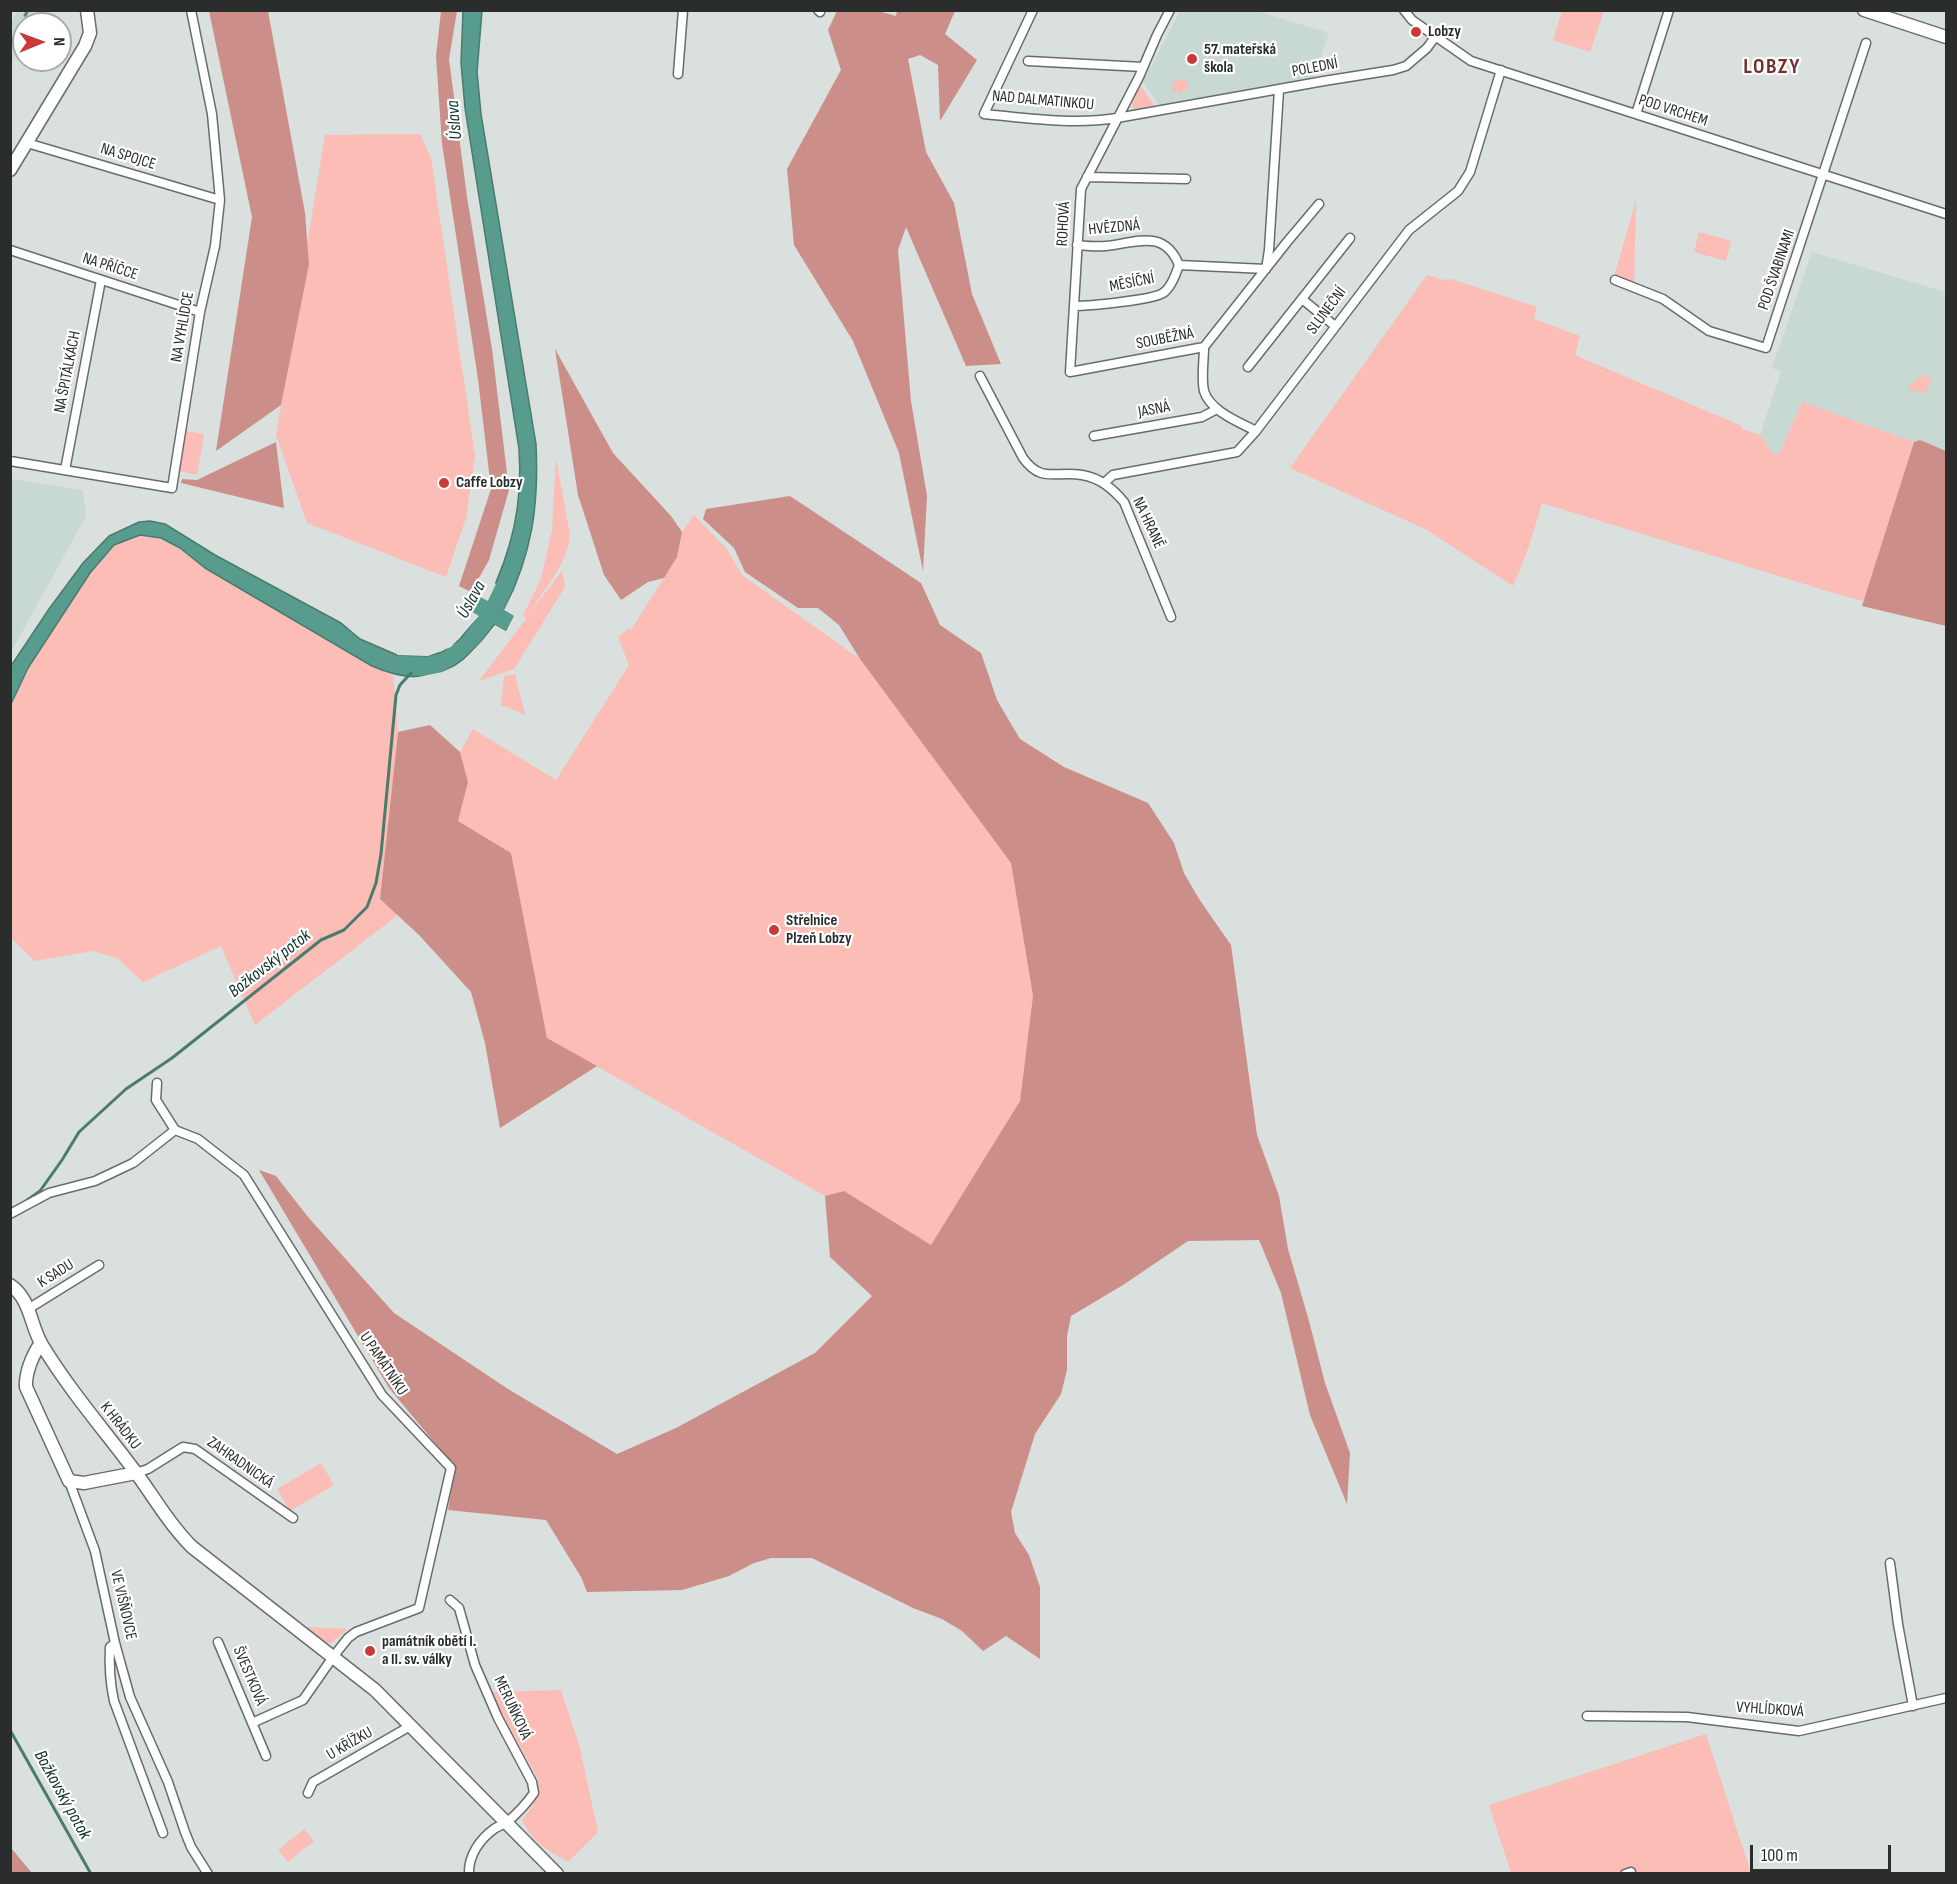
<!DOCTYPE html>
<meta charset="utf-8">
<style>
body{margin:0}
#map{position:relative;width:1957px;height:1884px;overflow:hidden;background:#d9e0de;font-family:"Sofia Sans Condensed",sans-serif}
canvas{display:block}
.frame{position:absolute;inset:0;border:12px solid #2b2d2c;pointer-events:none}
.north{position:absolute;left:12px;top:12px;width:60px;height:60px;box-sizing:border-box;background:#fff;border:2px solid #aaabab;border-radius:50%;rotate:89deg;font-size:16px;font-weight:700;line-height:24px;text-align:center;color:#2b2d2c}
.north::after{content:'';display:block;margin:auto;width:21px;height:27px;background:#c83937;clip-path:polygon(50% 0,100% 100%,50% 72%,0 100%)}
.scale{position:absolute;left:1750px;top:1845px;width:141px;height:27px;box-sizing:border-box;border:3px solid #2b2d2c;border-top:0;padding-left:8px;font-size:18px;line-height:21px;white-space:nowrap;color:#2b2d2c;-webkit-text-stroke:4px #fff;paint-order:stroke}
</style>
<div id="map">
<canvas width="1957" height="1884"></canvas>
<div class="frame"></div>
<div class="north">N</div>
<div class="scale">100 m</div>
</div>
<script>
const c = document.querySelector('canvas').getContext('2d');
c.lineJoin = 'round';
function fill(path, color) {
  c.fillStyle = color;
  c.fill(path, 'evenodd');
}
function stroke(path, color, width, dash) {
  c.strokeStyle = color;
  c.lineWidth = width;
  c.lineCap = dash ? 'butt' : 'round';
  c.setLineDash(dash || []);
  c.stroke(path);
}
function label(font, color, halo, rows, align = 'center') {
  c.font = font + ' "Sofia Sans Condensed",sans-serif';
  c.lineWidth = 4.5;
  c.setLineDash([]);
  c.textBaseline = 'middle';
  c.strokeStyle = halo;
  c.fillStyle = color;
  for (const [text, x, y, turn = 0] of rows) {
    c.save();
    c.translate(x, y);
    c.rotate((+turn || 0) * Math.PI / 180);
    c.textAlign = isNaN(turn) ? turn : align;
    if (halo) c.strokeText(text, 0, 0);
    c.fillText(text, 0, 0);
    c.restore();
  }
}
fill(new Path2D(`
 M 17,11 L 37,11 L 30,24 L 24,24 L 24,37 L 11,65 L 11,23 Z
 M 1180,11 L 1257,11 L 1329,33 L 1313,78 L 1159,105 L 1143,82 Z
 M 1812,252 L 1946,292 L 1946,451 L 1920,440 L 1914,442 L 1802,402 L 1779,454 L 1773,454 L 1760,435 L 1781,372 L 1772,368 Z
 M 11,479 L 83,490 L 86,516 L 11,652 Z`), '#c8d8d3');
fill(new Path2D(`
 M 1562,11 L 1604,11 L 1590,52 L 1553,40 Z
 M 1179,79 L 1188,82 L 1188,87 L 1181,93 L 1177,91 L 1171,92 L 1174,82 Z
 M 1140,85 L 1154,105 L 1152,108 L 1138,110 L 1133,108 L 1132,100 Z
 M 420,134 L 431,158 L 475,456 L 466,518 L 446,577 L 307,523 L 276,435 L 325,135 Z
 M 1636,200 L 1634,288 L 1614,277 Z
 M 1699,232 L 1731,241 L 1726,261 L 1694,252 Z
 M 1427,275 L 1443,280 L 1451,279 L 1537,307 L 1534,319 L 1580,336 L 1575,355 L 1577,356 L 1742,426 L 1742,429 L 1760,435 L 1773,454 L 1779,454 L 1802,402 L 1914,442 L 1864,601 L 1837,594 L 1542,503 L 1529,547 L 1513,586 L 1427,530 L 1290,468 Z
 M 1925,374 L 1931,382 L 1926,393 L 1910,390 L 1909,386 Z
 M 186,431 L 204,434 L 197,475 L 179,471 Z
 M 556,458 L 570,535 C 567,565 546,586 531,611 L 562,571 L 565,587 L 514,669 L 479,681 L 526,619 L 523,615 L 541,579 L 552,530 Z
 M 694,515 L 726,548 L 742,575 L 860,659 L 1011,863 L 1033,996 L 1020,1101 L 931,1245 L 844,1191 L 825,1196 L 547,1038 L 511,853 L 458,821 L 468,782 L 460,752 L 473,729 L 556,780 L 629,665 L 618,637 L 628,629 L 631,630 L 677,557 L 682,532 Z
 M 140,535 C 171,540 181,549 205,568 L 372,666 L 393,675 L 398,732 L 380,899 L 398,915 L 255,1025 L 221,946 L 143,982 L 117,958 L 93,951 L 35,961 L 11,938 L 11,704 L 28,668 L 90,573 L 114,545 Z
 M 515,674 L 525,715 L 505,706 L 501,707 L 504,676 Z
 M 321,1463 L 334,1485 L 290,1511 L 277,1489 Z
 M 305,1627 L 348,1629 L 331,1643 L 326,1643 Z
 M 561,1690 L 580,1748 L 598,1832 L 568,1862 C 545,1848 535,1845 522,1820 C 533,1806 542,1795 537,1777 L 503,1716 L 492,1692 Z
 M 1706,1734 L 1751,1873 L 1511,1873 L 1489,1805 Z
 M 304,1829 L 314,1841 L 288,1862 L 278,1850 Z`), '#fbbdb6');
fill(new Path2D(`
 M 209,11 L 268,11 L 305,213 L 309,264 L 281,405 L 216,451 L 252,217 Z
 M 441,11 L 457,11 L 449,59 L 467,197 L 492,349 L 509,490 L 489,560 L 471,592 L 459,586 L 491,489 L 478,379 L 442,144 L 436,56 Z
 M 837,11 L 878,11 L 896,16 L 897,11 L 955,11 L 945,34 L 977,60 L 940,121 L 938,65 L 920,55 L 908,59 L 926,152 L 954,203 L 972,294 L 1001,364 L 966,366 L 906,227 L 898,250 L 911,401 L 927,496 L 923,571 L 899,453 L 853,341 L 794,245 L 787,169 L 841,70 L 828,30 Z
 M 555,349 L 613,453 L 671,516 L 682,532 L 677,557 L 664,578 L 648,582 L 621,600 L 604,575 L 578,495 Z
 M 1920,440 L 1946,451 L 1946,626 L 1862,606 L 1914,442 Z
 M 276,442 L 284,508 L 181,483 L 182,479 L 197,480 Z
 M 790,496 L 921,583 L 940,625 L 981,653 L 997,700 L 1020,739 L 1064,767 L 1148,803 L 1174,843 L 1184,873 L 1199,899 L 1231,945 L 1257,1135 L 1279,1196 L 1288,1249 L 1309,1321 L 1325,1383 L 1350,1453 L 1347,1504 L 1310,1415 L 1281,1293 L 1259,1240 L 1188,1241 L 1123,1285 L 1071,1316 L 1067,1336 L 1067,1370 L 1061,1394 L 1035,1434 L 1011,1512 L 1015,1533 L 1029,1555 L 1040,1587 L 1040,1659 L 1006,1636 L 983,1651 L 962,1631 L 942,1619 L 913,1608 L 812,1558 L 771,1558 L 754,1563 L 729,1576 L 682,1590 L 587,1592 L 581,1577 L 546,1520 L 448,1510 L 455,1467 L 389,1388 L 259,1170 L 276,1176 L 308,1217 L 394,1313 L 508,1389 L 617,1454 L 676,1428 L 815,1353 L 872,1296 L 830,1257 L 825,1196 L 844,1191 L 931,1245 L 1020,1101 L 1033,996 L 1011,863 L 860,659 L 839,625 L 818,608 L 798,608 L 745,572 L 734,548 L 703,519 L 706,509 Z
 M 430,725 L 460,752 L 468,782 L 458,821 L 511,853 L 547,1038 L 597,1066 L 500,1128 L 485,1043 L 471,992 L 419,935 L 380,899 L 398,732 Z
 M 11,1848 L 32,1873 L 11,1873 Z`), '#cb8e88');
const water = new Path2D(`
 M 463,11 L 482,11 L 477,72 L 481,114 L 536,444 C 539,507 532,553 504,610 L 515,616 L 506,631 L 494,625 C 461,671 428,691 372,666 L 205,568 L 180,548 L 161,538 L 140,535 L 114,545 L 90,573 L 28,668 L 11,704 L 11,666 L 49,609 L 83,563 L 109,536 L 139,522 L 150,521 L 165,524 L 215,555 L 341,623 L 360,639 L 397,655 L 428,656 L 442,652 L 460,639 L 478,616 L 468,609 L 477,594 L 488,600 C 512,550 523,505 519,449 L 465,108 L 461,63 Z`);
fill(water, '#579c8c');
stroke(water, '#4a7b6f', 1.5);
fill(new Path2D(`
 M 493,582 L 496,584 L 488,601 L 476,595 L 468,609 L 479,616 L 451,647 L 428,656 L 397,655 L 398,653 L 427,653 L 449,645 L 474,617 L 465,610 L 474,592 L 478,591 L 486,596 Z
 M 513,592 L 516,593 L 508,609 L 518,616 L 508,634 L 505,634 L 495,629 L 472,658 L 450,673 L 434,677 L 409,679 L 442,672 L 460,664 L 482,641 L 495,625 L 506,631 L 514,616 L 504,610 Z`), '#d9e0de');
stroke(new Path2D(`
 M 26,1201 L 40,1191 L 62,1160 L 79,1132 L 126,1089 L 172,1058 L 321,940 L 344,930 L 367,907 L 376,883 L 381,854 L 396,695 L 400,685 L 411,673
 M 10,1730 L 91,1874`), '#4a7b6f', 3);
const street = new Path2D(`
 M 818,10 L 820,12
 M 1033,10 L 984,114 C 1028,118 1073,125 1117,118 L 1324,81 L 1393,70 L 1406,66 L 1427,48 L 1435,37
 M 1170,10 L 1157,35 L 1139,77 L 1081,189 L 1070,372 L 1204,347 L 1287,242 L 1319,204
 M 1404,10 L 1412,20 L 1471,61 L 1946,214
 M 1028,61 L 1143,67
 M 678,74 L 683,10
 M 1636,114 L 1669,10
 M 27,143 L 220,200
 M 1087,177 L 1186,179
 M 1077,245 C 1087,246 1096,247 1106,246 C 1135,243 1164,228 1179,265
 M 10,250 L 200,312
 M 1179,265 L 1266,269 L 1269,250 L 1279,90
 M 1615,280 L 1663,299 L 1709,331 L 1766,348 L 1866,43
 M 1302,299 L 1335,326
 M 1074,306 C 1088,306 1153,300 1163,293 C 1171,288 1176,274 1179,265
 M 1204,347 C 1204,361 1201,378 1204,391 C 1210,411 1239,422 1256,431
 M 1248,367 L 1350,238
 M 980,376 L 1023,458 C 1042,484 1055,470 1082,475 C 1100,478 1112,488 1124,502 L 1171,617
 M 1094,436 L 1202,417 L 1217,409
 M 10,461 L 172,488 L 200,312 L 215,246 L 220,200 L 212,114 L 191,10
 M 65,470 L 101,280
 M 1104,483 L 1113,475 L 1237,452 L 1256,431 L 1409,230 L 1458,191 L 1470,172 L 1501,70
 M 157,1083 L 156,1100 L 175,1130 L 198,1139 L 244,1175 L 382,1395 L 451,1468 L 419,1608 L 356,1632 L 348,1638 L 333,1657 L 303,1700 L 252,1723
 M 10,1214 L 49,1193 L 95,1181 L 133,1163 L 175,1130
 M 28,1309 L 99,1265
 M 136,1473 L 148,1469 L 183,1447 L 195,1449 L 293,1518
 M 69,1481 L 95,1551 L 115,1643 L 130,1697 L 168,1782 L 185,1832 L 191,1847 L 208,1874
 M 1890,1563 L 1898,1624 L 1913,1706
 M 450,1600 L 459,1608 L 475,1665 L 498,1718 L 532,1782 L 534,1793 C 526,1804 517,1814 507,1822 C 503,1825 498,1826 494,1829 C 480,1839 468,1856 469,1874
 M 218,1642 L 266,1756
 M 115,1643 L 110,1647 C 109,1666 110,1683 114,1701 L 163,1833
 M 1587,1716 L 1687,1717 L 1799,1731 L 1946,1698
 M 308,1793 L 313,1782 L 412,1725
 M 1625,1874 L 1631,1872`);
const secondary = new Path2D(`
 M 1864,10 L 1946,37
 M 10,170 L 85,46 L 90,33 L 87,10
 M 10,1285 C 31,1299 30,1325 42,1345 C 70,1391 105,1431 137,1474 C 155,1499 170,1525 192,1547 L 375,1690 L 557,1874
 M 41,1343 C 33,1354 25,1373 26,1387 L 69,1481 L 84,1483 L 136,1473`);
stroke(street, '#676d6b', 11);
stroke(secondary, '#676d6b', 15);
stroke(street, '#fff', 8);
stroke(secondary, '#fff', 12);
stroke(new Path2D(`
 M 10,45 L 28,10`), '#727675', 3, [8, 8]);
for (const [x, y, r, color] of [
 [1416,32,6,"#c83937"],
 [1192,59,6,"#c83937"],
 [444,483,6,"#c83937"],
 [774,930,6,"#c83937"],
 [370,1651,6,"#c83937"]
]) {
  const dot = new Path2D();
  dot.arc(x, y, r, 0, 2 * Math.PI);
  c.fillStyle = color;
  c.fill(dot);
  stroke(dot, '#fff', 2);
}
label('bold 16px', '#2b2d2c', '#fff', [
 ["Lobzy",1428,32],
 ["57. mateřská",1204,50],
 ["škola",1204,68],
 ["Caffe Lobzy",456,483],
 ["Střelnice",786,921],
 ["Plzeň Lobzy",786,939],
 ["památník obětí I.",382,1642],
 ["a II. sv. války",382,1660]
], 'left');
label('16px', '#2b2d2c', '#fff', [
 ["POLEDNÍ",1315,68,-11],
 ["NAD DALMATINKOU",1043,101,5],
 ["POD VRCHEM",1673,111,18],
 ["NA SPOJCE",128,157,17],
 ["ROHOVÁ",1064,224,-87],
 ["HVĚZDNÁ",1114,228,-5],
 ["NA PŘÍČCE",110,267,18],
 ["POD ŠVABINAMI",1777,270,-71],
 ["MĚSÍČNÍ",1132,283,-11],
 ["SLUNEČNÍ",1327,311,-53],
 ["NA VYHLÍDCE",183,327,-80],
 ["SOUBĚŽNÁ",1165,339,-11],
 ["NA ŠPITÁLKÁCH",68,372,-79],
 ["JASNÁ",1154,410,-10],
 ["NA HRANĚ",1148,523,65],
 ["K SADU",56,1274,-32],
 ["U PAMÁTNÍKU",383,1364,56],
 ["K HRÁDKU",120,1426,52],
 ["ZAHRADNICKÁ",240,1463,35],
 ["VE VIŠŇOVCE",123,1605,77],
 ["ŠVESTKOVÁ",249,1676,67],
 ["MERUŇKOVÁ",512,1708,65],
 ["VYHLÍDKOVÁ",1770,1710,4],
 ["U KŘÍŽKU",350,1744,-30]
]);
label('italic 18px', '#0d3029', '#fff', [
 ["Úslava",455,120,-95],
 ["Úslava",472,600,-61],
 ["Božkovský potok",270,964,-38],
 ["Božkovský potok",62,1795,61]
]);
c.letterSpacing = '1.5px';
label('bold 22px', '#752f2b', '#fff', [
 ["LOBZY",1772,67]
]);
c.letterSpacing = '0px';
</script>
